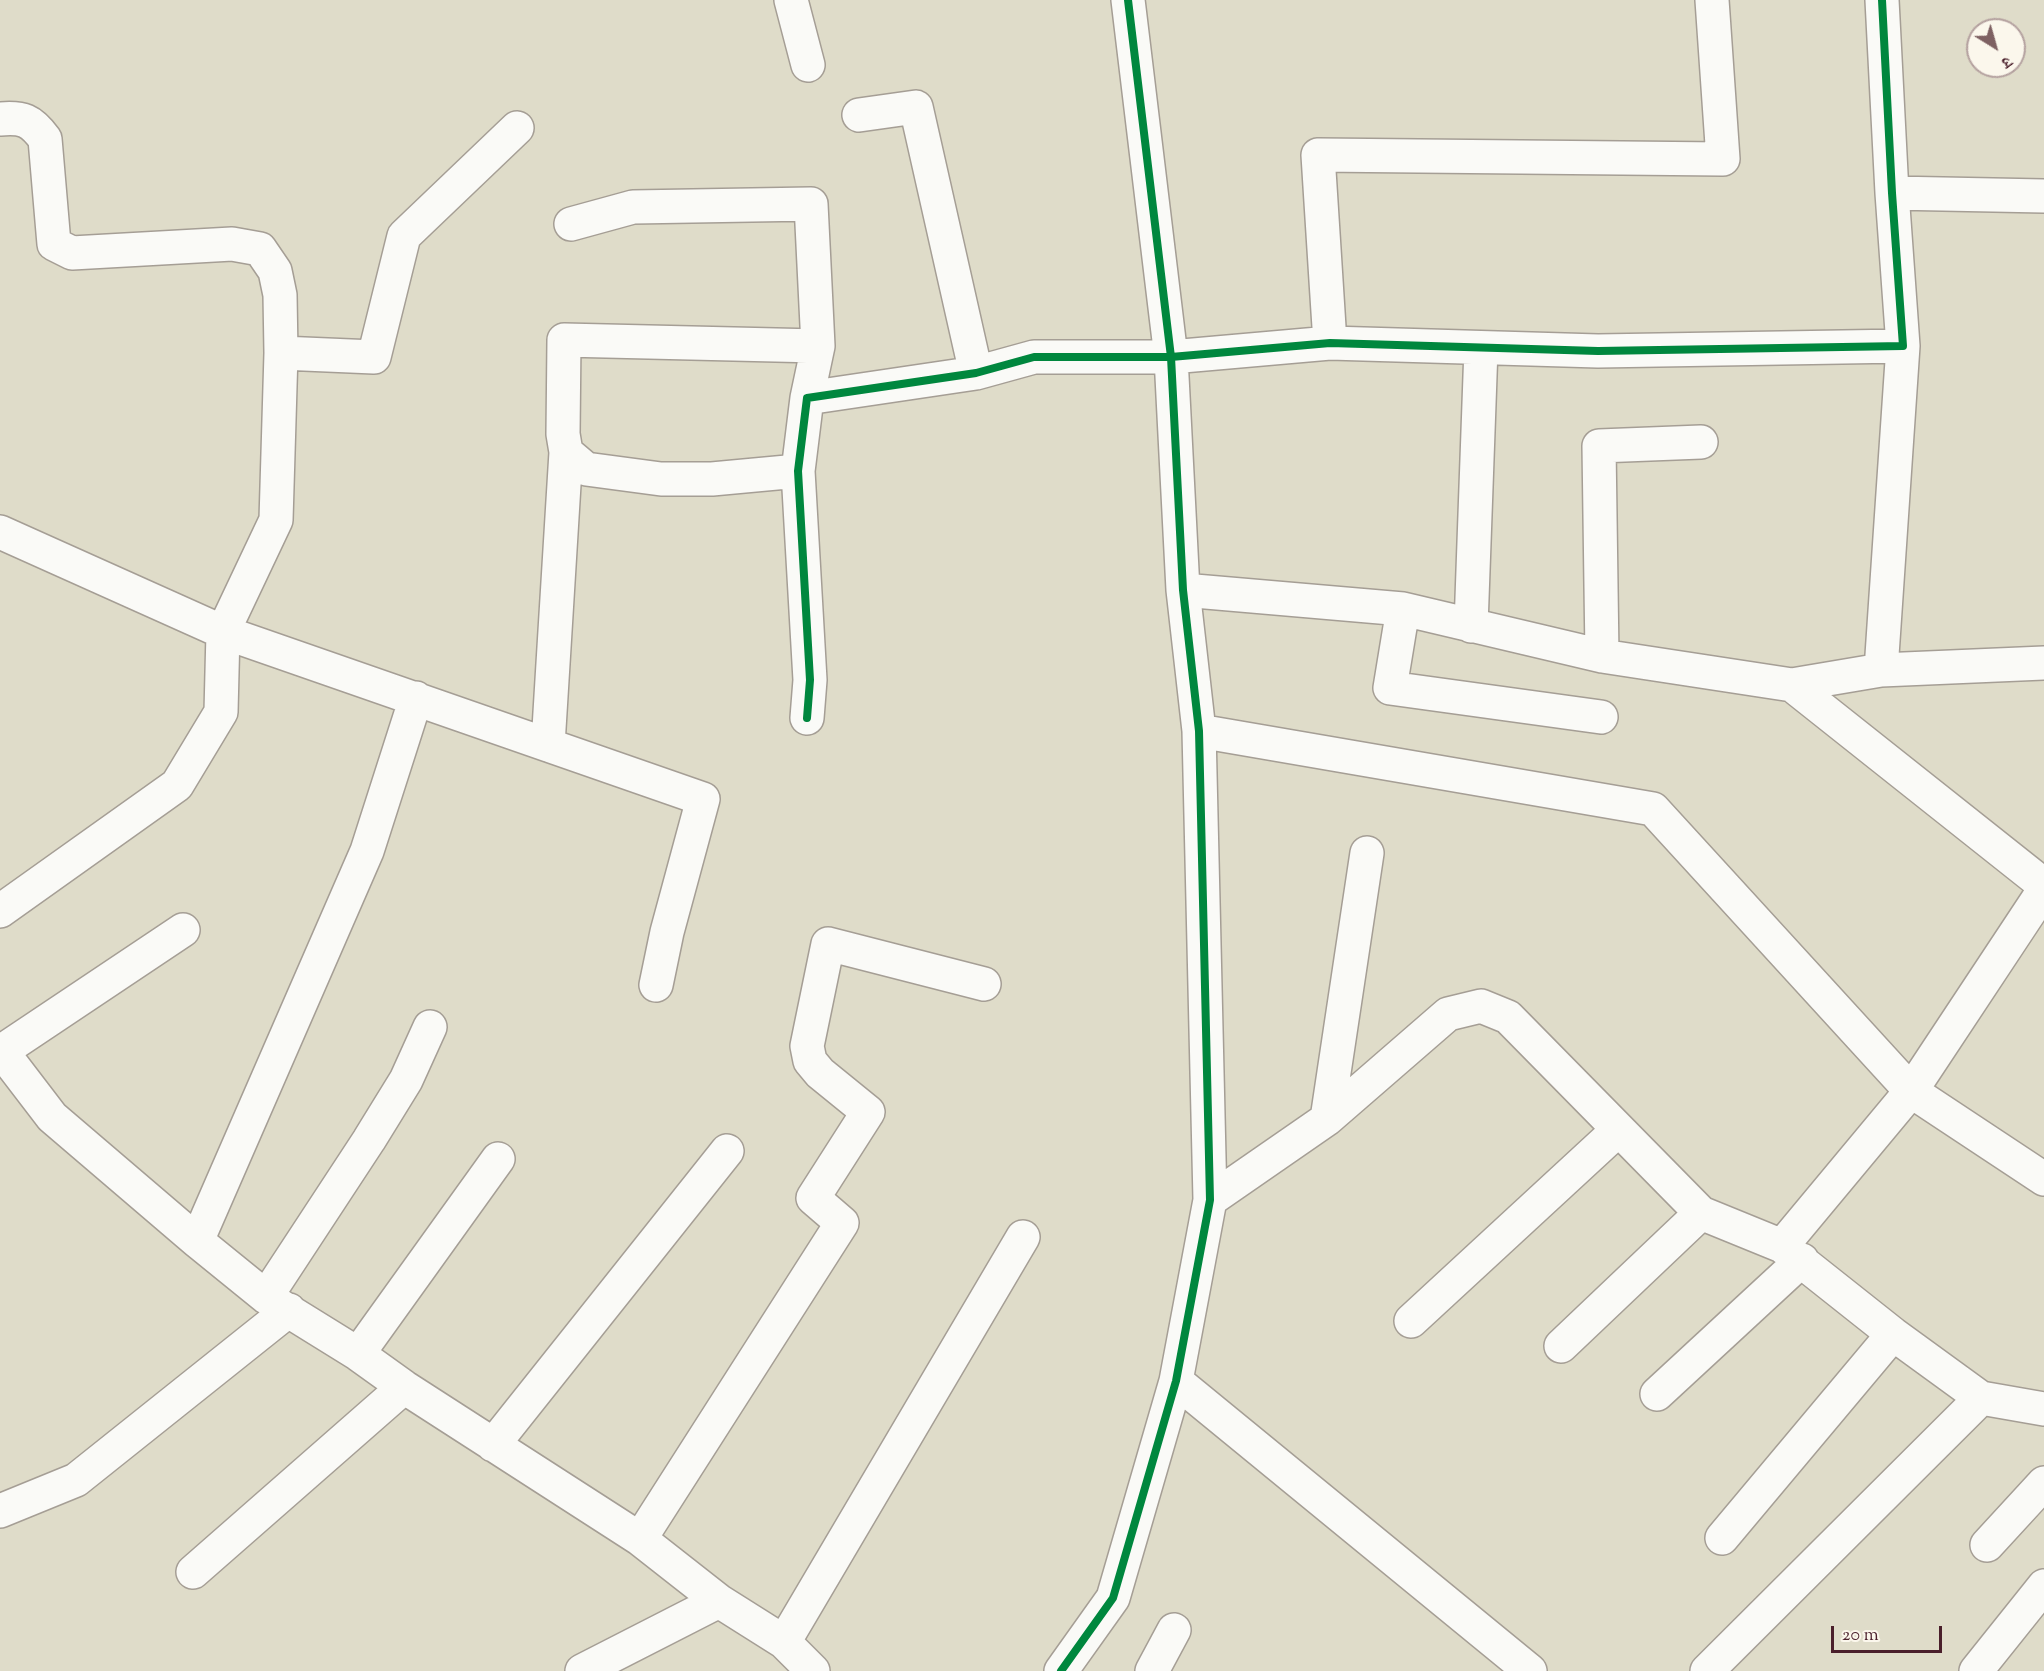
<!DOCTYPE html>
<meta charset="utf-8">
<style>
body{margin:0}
#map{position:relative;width:2044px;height:1671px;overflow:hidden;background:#dfdcc9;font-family:"Sorts Mill Goudy","Noto Serif Devanagari",serif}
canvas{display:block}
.north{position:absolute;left:1966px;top:18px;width:60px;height:60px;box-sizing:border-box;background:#fbf7ec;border:2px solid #b4a19f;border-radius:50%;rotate:143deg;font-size:16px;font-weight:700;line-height:24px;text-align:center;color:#4a1f2b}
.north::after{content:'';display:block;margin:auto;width:21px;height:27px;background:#7e6162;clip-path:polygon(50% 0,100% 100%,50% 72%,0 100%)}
.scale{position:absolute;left:1831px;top:1626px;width:111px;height:27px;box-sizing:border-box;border:3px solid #4a1f2b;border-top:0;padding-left:8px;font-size:18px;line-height:21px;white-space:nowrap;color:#4a1f2b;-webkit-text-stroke:4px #fbf7ec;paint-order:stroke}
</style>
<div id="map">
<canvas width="2044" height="1671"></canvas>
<div class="north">उ</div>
<div class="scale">20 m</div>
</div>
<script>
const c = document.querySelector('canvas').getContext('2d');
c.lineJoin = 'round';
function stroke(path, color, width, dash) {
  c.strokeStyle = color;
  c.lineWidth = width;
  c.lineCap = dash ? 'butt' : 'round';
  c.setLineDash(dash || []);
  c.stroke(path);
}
const minor = new Path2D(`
 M 791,0 L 808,65
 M 859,115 L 916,107 L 976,373
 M 0,119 C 23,117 31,120 45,139 L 54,244 L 72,253 L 232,244 L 260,249 L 275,271 L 280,295 L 281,353 L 276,520 L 223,632 L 221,712 L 177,785 L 0,911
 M 1892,193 L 2044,196
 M 571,224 L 633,207 L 811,204 L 818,346 L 807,398
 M 1330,343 L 1318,155 L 1723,159 L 1712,0
 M 281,353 L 374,357 L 404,236 L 517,128
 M 798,471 L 712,479 L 661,479 L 586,469 L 566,452 L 563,434 L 564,340 L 818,346
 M 0,532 L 223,632 L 703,799 L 667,932 L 656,985
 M 1183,590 L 1403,609 L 1602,656 L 1792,685 L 1881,670 L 2044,663
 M 1403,609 L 1390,688 L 1601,717
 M 1471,626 L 1481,348
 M 1602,656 L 1599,446 L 1701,442
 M 1881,670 L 1903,346
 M 1792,685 L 2044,885
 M 807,718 L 810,680 L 798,471 L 807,398 L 976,373 L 1034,357 L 1171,357 L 1330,343 L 1598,351 L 1903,346 L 1892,193 L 1882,0
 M 1199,731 L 1653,809 L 1911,1091 L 2044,1179
 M 548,745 L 566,452
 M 0,1049 L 52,1117 L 197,1241 L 266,1297 L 358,1354 L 404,1387 L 640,1539 L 719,1601 L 784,1642 L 813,1671
 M 0,1057 L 2,1051 L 183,930
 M 1327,1119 L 1367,853
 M 1210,1200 L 1327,1119 L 1448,1014 L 1481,1006 L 1508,1017 L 1701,1213 L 1782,1246 L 1893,1334 L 1981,1398 L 2044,1409
 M 197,1241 L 367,851 L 416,698
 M 1782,1246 L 1911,1091 L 2044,890
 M 266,1297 L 369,1140 L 406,1080 L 430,1027
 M 1411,1321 L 1618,1130
 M 1561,1346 L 1701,1213
 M 358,1354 L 498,1159
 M 1176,1381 L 1530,1671
 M 1657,1394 L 1802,1260
 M 493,1445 L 727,1151
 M 0,1511 L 76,1480 L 289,1310
 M 1722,1538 L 1893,1334
 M 640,1539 L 842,1223 L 813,1198 L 868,1112 L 820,1073 L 810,1061 L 807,1046 L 828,944 L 984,984
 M 1987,1545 L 2044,1483
 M 193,1572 L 404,1387
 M 784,1642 L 1023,1237
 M 582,1671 L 719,1601
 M 1061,1671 L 1113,1598 L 1176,1381 L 1210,1200 L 1199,731 L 1183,590 L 1171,357 L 1128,0
 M 1152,1671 L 1174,1630
 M 1707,1671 L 1981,1398
 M 1976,1671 L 2044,1586`);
stroke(minor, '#a59e95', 36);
stroke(minor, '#fafaf7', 33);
stroke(new Path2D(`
 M 807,718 L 810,680 L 798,471 L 807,398 L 976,373 L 1034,357 L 1171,357 L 1330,343 L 1598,351 L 1903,346 L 1892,193 L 1882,0
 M 1061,1671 L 1113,1598 L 1176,1381 L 1210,1200 L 1199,731 L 1183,590 L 1171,357 L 1128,0`), '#00873e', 8);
</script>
